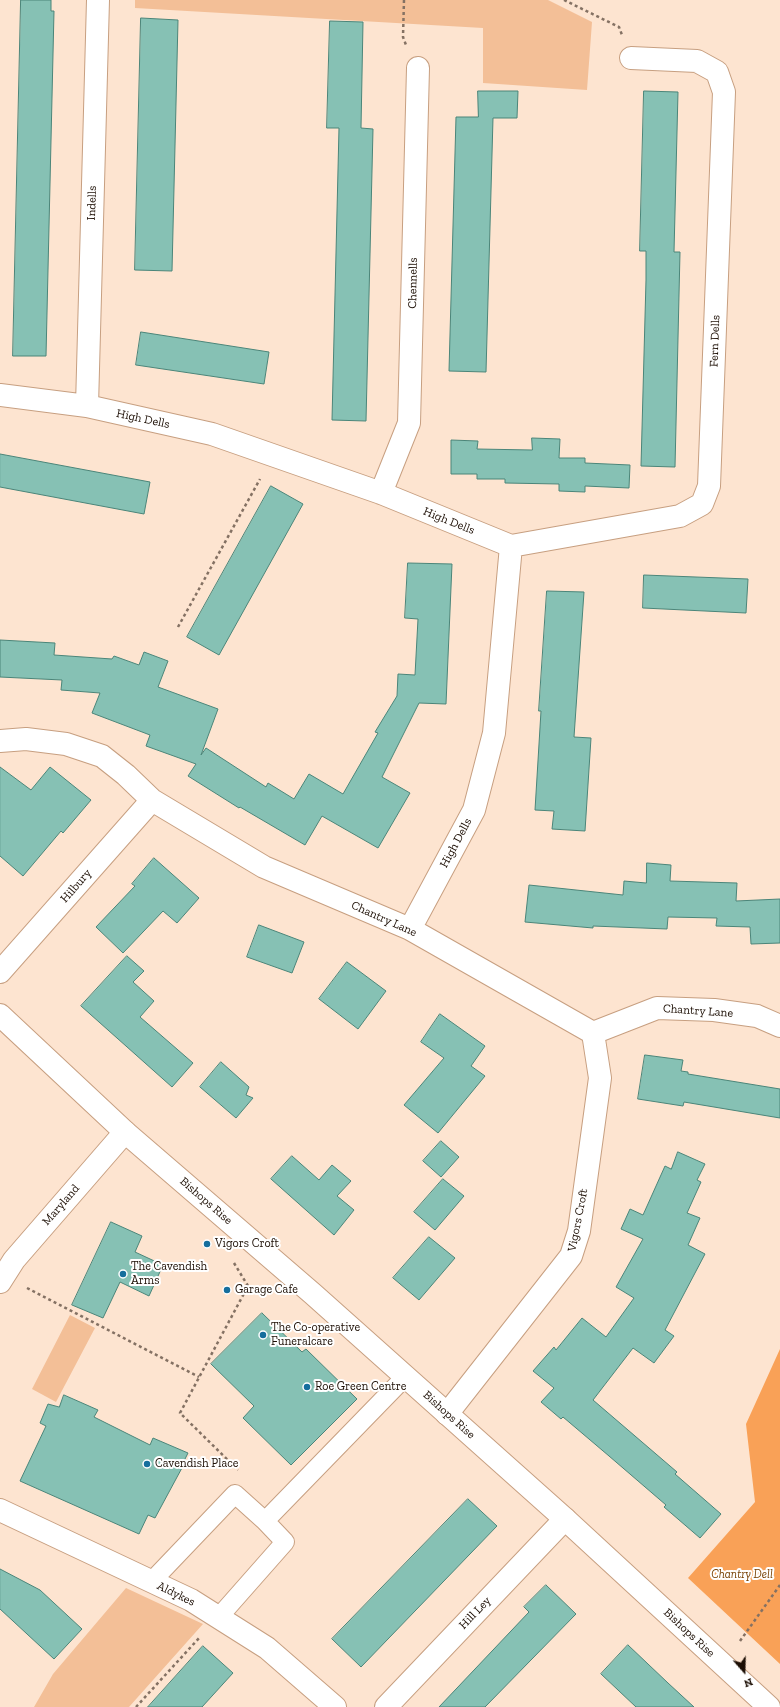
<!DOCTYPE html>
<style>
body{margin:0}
#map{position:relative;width:780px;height:1707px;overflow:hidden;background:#fde4d0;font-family:"Zilla Slab",serif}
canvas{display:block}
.north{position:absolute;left:724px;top:1651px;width:40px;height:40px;-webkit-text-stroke:3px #fff;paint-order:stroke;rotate:160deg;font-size:11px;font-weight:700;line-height:16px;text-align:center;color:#1c0e04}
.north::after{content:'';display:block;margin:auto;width:14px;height:18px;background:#1c0e04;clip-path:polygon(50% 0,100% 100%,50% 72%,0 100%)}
</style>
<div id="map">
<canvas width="780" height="1707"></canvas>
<div class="north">N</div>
</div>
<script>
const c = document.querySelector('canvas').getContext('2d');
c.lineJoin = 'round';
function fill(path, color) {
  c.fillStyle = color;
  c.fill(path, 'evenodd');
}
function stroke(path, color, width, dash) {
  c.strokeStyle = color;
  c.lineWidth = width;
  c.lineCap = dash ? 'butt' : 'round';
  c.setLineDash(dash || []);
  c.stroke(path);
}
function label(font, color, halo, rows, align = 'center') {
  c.font = font + ' "Zilla Slab",serif';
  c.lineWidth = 4;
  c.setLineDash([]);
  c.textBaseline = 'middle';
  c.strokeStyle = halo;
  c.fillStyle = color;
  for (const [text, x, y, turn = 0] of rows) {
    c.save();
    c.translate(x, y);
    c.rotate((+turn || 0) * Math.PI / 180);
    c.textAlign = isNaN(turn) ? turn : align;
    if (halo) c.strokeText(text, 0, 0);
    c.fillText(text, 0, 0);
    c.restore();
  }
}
fill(new Path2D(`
 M 135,0 L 548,0 L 592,22 L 587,90 L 483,83 L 483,28 L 135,8 Z
 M 70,1315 L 95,1328 L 56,1402 L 32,1389 Z
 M 126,1588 L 203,1624 L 129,1707 L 34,1707 L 53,1674 Z`), '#f3bf97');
fill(new Path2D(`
 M 780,1349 L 780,1664 L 688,1578 L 755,1502 L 746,1424 Z`), '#f9a157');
const building = new Path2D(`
 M 21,0 L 51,0 L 51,11 L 54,11 L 46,356 L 13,356 Z
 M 141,18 L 178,20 L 172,271 L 135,270 Z
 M 330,21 L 363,22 L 361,128 L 373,129 L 366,421 L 332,420 L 339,128 L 327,128 Z
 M 478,91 L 518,91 L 517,118 L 493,118 L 486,372 L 449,371 L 456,117 L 478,117 Z
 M 644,91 L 678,92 L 674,252 L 680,252 L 675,467 L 641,466 L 646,280 L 646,251 L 640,251 Z
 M 141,332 L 269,352 L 264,384 L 136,365 Z
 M 532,438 L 560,439 L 559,458 L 585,458 L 585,463 L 630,465 L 629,488 L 585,486 L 585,492 L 559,491 L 559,484 L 505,483 L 505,479 L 477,479 L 477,474 L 451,474 L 451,440 L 478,441 L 477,449 L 532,450 Z
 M 0,454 L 150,482 L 144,514 L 0,487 Z
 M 271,486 L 303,504 L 219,655 L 187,637 Z
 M 408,563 L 452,564 L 446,704 L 419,703 L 382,777 L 410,793 L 378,848 L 322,816 L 305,845 L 240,807 L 239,808 L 188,776 L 196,764 L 146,746 L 150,735 L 92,713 L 100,693 L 61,690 L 62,680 L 0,677 L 0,640 L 55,643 L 54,655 L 112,659 L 114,656 L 139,665 L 144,652 L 168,661 L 158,687 L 218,709 L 201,755 L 206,748 L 266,787 L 268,783 L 294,799 L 309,774 L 343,794 L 378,733 L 375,732 L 397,696 L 398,674 L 415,675 L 418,619 L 405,618 Z
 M 644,575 L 748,579 L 746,613 L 643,608 Z
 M 547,591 L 584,592 L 574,737 L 591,738 L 585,831 L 552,829 L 554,811 L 535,810 L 541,711 L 539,711 Z
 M 0,767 L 31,790 L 50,767 L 91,800 L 63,833 L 61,831 L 23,876 L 0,856 Z
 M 154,858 L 199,898 L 177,923 L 163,911 L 123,953 L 96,927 L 135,886 L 132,884 Z
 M 647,863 L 671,865 L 670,881 L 737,883 L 736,901 L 780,899 L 780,943 L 751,944 L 750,927 L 716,926 L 717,918 L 668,917 L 667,929 L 593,926 L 593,928 L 525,922 L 529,885 L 623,895 L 624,881 L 646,883 Z
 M 259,925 L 304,942 L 292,973 L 247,957 Z
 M 127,956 L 144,971 L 133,982 L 154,1001 L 140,1017 L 193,1063 L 172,1087 L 81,1006 Z
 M 347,962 L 386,991 L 358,1029 L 319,999 Z
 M 440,1014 L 485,1046 L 471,1066 L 485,1076 L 438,1133 L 404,1105 L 444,1058 L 421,1042 Z
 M 645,1055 L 683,1060 L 681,1071 L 688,1072 L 688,1074 L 780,1089 L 780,1118 L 684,1102 L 683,1106 L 638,1099 Z
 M 221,1062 L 249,1087 L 246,1095 L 253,1098 L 236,1118 L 200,1087 Z
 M 441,1141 L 459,1157 L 441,1177 L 423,1161 Z
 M 678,1152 L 705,1164 L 697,1180 L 701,1182 L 687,1213 L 700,1218 L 688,1245 L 705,1254 L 665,1330 L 674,1336 L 654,1363 L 633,1348 L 593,1400 L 677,1472 L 675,1474 L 721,1514 L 700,1538 L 664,1507 L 666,1505 L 609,1456 L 563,1417 L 561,1419 L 541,1402 L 554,1388 L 533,1371 L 554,1347 L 556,1350 L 582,1318 L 606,1337 L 634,1298 L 616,1287 L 643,1239 L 621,1229 L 630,1209 L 643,1215 L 665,1166 L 671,1169 Z
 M 292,1156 L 319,1180 L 332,1165 L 351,1181 L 337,1196 L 354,1210 L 334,1235 L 271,1179 Z
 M 443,1179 L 464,1196 L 435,1230 L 414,1212 Z
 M 111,1222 L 142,1236 L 135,1252 L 163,1265 L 149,1296 L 120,1282 L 103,1318 L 72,1305 Z
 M 429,1237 L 455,1258 L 419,1300 L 393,1278 Z
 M 262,1313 L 302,1352 L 306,1349 L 357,1399 L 291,1465 L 243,1418 L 254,1406 L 211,1364 Z
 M 64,1395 L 98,1410 L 94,1417 L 150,1445 L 153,1438 L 188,1453 L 182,1465 L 183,1466 L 155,1518 L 148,1515 L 139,1534 L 20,1481 L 46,1426 L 40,1423 L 48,1404 L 59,1407 Z
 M 468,1499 L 497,1526 L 361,1667 L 332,1639 Z
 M 0,1569 L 40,1590 L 82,1629 L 54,1659 L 0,1609 Z
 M 546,1585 L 576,1614 L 485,1707 L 439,1707 L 529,1612 L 524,1607 Z
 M 628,1645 L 668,1683 L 694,1707 L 636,1707 L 601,1674 Z
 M 203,1646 L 233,1673 L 202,1707 L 148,1707 Z`);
fill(building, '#86c1b4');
stroke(building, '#4b8579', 1);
const lane = new Path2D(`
 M 151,1582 L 235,1494 L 265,1521
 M 218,1618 L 285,1542 L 265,1521 L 406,1376`);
const street = new Path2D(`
 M 0,395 L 87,406 L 212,434 L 381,493 L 511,546 L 494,733 L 474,810 L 410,929
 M 87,406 L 98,0
 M 381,493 L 409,423 L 418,68
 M 511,546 L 680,516 L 702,504 L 709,486 L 724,92 L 717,72 L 697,61 L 631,58
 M 0,741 L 26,739 L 66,744 L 102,756 L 126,775 L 152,800 L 264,867 L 410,929 L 593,1033 L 657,1008 L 714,1010 L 757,1016 L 780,1026
 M 0,972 L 152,800
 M 0,1282 L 14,1260 L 125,1132
 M 447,1414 L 571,1256 L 579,1231 L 600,1078 L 593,1033
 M 0,1510 L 191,1600 L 267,1648 L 335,1707
 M 386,1707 L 565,1519`);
const secondary = new Path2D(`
 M 0,1015 L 125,1132 L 313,1294 L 565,1519 L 769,1707`);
stroke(lane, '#c79f80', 20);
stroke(street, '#c79f80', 24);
stroke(secondary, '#c79f80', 24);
stroke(new Path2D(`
 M 404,0 L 403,37 L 406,45
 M 564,0 L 619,27 L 622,35
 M 178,627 L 260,479
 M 234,1263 L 248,1286 L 180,1413 L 238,1470
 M 27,1288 L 199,1377
 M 740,1641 L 780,1585
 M 136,1707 L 200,1637`), '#847163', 2.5, [3, 3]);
stroke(lane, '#fff', 18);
stroke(street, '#fff', 22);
stroke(secondary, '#fff', 22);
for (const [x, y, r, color] of [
 [207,1244,4,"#156e9d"],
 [123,1274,4,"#156e9d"],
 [227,1290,4,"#156e9d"],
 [263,1335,4,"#156e9d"],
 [307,1387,4,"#156e9d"],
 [147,1464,4,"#156e9d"]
]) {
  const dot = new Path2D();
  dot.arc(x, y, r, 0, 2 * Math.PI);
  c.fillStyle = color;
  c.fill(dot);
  stroke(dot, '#fff', 1.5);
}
label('12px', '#1c0e04', '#fff', [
 ["Indells",92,203,-88],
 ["Chennells",413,283,-89],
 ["Fern Dells",715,341,-88],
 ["High Dells",143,419,12],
 ["High Dells",449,521,22],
 ["High Dells",456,843,-62],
 ["Hilbury",76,886,-49],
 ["Chantry Lane",384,919,24],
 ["Chantry Lane",698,1011,4],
 ["Bishops Rise",206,1201,41],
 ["Maryland",61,1205,-49],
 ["Vigors Croft",578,1220,-79],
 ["Bishops Rise",449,1415,42],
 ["Aldykes",176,1594,26],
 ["Hill Ley",475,1613,-46],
 ["Bishops Rise",689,1633,43]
]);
label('12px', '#1c0e04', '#fff', [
 ["Vigors Croft",215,1244],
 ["The Cavendish",131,1267],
 ["Arms",131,1281],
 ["Garage Cafe",235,1290],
 ["The Co-operative",271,1328],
 ["Funeralcare",271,1342],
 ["Roe Green Centre",315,1387],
 ["Cavendish Place",155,1464]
], 'left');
label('italic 12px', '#763f01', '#fff', [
 ["Chantry Dell",742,1575]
]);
</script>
